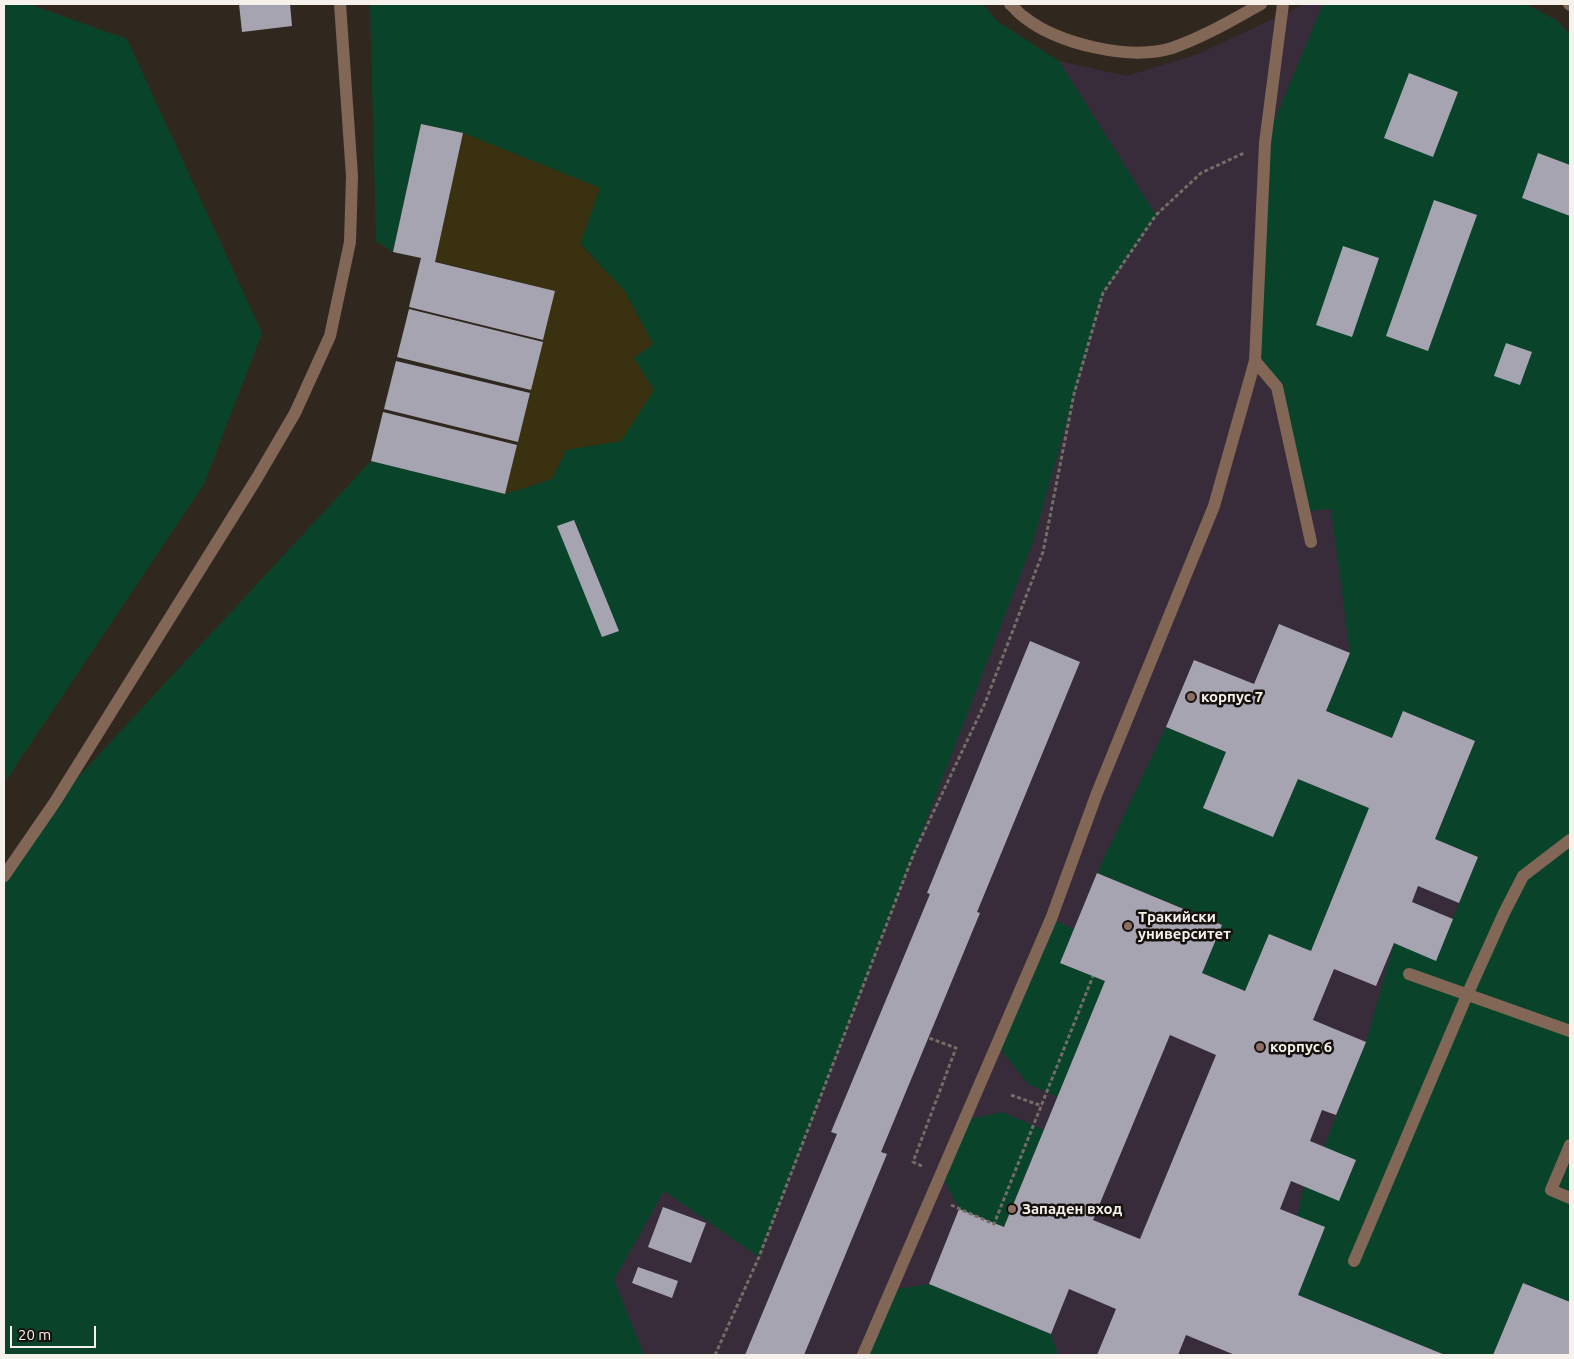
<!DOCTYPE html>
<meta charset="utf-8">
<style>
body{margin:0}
#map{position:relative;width:1574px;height:1359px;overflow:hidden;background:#30281f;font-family:Ubuntu,sans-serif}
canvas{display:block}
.frame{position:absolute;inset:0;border:5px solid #f7f1ec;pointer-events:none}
.scale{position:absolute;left:10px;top:1326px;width:86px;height:22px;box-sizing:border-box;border:2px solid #f7f1ec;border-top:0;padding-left:6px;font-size:15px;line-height:18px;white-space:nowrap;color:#f7f1ec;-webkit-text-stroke:4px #15120e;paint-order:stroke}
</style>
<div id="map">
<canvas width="1574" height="1359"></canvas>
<div class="frame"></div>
<div class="scale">20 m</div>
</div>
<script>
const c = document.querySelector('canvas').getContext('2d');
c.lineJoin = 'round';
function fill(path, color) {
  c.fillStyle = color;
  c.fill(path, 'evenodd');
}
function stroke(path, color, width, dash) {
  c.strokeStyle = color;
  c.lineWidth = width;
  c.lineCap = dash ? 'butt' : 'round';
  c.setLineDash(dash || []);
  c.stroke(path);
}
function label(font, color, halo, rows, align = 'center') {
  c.font = font + ' Ubuntu,sans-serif';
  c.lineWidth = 5;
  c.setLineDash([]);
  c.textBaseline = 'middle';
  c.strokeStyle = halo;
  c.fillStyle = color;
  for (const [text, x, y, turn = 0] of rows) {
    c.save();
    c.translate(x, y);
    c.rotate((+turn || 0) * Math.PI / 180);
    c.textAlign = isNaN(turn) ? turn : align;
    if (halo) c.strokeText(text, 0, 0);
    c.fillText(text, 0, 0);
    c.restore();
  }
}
fill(new Path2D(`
 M 1305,4 L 1525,4 L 1556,20 L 1570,34 L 1570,1355 L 584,1355 L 871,155 L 1059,61 L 1127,76 L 1198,54 Z`), '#382c3b');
fill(new Path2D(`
 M 4,4 L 29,4 L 127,39 L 262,333 L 204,484 L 4,783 Z
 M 370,4 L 983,4 L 997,21 L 1059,61 L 1156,215 L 1103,293 L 1033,542 L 759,1257 L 664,1191 L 614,1280 L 644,1355 L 4,1355 L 4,876 L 55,802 L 371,461 L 505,494 L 552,479 L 566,450 L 621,441 L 634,358 L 653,344 L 625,292 L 580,243 L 600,188 L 463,133 L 421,124 L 393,252 L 376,241 Z
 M 1323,4 L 1525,4 L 1556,20 L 1570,34 L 1570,1302 L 1523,1283 L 1493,1355 L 1446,1355 L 1298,1295 L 1325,1228 L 1297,1216 L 1304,1186 L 1339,1200 L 1356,1161 L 1324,1147 L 1366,1042 L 1394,943 L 1436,960 L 1478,857 L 1435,839 L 1475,741 L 1404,712 L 1392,738 L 1326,711 L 1350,653 L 1331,509 L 1305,511 L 1277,387 L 1255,361 L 1265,143 Z
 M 1166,727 L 1226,752 L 1203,808 L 1273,837 L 1298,779 L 1369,808 L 1311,951 L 1269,934 L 1245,991 L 1202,973 L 1222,924 L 1097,873 Z
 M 1051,919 L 1074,929 L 1060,963 L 1105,981 L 1058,1097 L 1028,1084 L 997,1045 Z
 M 1002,1112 L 1044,1130 L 1004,1227 L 959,1209 L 941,1174 L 965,1120 Z
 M 929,1284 L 1051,1334 L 1058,1355 L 863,1355 L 891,1290 Z`), '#09442a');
fill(new Path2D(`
 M 463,133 L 600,188 L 580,244 L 625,292 L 653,344 L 634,358 L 654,390 L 621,441 L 566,450 L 552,479 L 505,494 L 555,291 L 435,261 Z`), '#393110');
fill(new Path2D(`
 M 239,4 L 290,4 L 292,26 L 242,32 Z
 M 1409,73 L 1458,92 L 1433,157 L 1384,138 Z
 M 421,124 L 463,133 L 435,262 L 555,291 L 543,340 L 409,307 L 421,258 L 393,252 Z
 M 1538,153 L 1570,165 L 1570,216 L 1522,198 Z
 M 1434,200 L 1477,215 L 1428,351 L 1386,336 Z
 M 1343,246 L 1379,258 L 1352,337 L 1316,325 Z
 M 409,309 L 543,342 L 531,390 L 397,357 Z
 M 1506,343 L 1532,352 L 1520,385 L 1494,376 Z
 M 396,361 L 530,393 L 518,442 L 384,409 Z
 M 383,412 L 517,445 L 505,494 L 371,461 Z
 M 574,520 L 619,631 L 602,637 L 557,526 Z
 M 1279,624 L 1350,653 L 1326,711 L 1392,738 L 1403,711 L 1475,741 L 1435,839 L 1478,857 L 1459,903 L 1418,886 L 1412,902 L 1453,919 L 1436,961 L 1394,943 L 1376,986 L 1334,969 L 1313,1020 L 1366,1042 L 1336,1115 L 1322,1110 L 1310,1141 L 1356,1160 L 1339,1201 L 1291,1181 L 1280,1209 L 1325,1227 L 1298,1295 L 1445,1355 L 1235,1355 L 1186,1335 L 1178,1355 L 1097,1355 L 1116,1309 L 1069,1289 L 1051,1334 L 929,1284 L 959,1209 L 1004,1227 L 1105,981 L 1060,963 L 1097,873 L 1222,925 L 1202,973 L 1245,991 L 1269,934 L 1311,951 L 1369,808 L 1298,779 L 1273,837 L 1203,808 L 1226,752 L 1166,727 L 1194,660 L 1254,684 ZM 1170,1035 L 1216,1055 L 1140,1239 L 1093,1220 Z
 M 1030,641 L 1080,662 L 977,912 L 980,913 L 881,1152 L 887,1154 L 804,1355 L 745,1355 L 837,1134 L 831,1132 L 930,894 L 927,893 Z
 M 663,1207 L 706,1223 L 691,1263 L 648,1247 Z
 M 638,1267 L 678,1281 L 672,1298 L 632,1283 Z
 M 1523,1283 L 1570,1302 L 1570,1355 L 1493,1355 Z`), '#a7a4b2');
stroke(new Path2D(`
 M 1011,1095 L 1042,1106
 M 922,1166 L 913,1162 L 956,1048 L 929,1038
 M 951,1205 L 994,1224 L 1093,976
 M 715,1355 L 759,1257 L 914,853 L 985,703 L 1043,552 L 1074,394 L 1103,293 L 1156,215 L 1201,173 L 1244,153`), '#746d65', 3, [4, 2.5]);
stroke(new Path2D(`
 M 1010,4 C 1015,8 1019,14 1024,17 C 1058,44 1130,61 1172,48 C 1204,37 1232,20 1261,4
 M 1569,4 L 1570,5
 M 1255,361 L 1277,387 L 1311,542
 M 4,876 L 55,802 L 257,478 L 295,413 L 330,336 L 350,242 L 352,176 L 340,4
 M 1409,974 L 1570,1031
 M 1570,1145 L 1551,1190 L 1570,1198
 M 1354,1261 L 1467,995 L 1504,913 L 1523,876 L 1570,840
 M 863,1355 L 1051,919 L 1097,793 L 1214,506 L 1255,361 L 1265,143 L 1283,4`), '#836756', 12);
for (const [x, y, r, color] of [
 [1191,697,5,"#8d6e63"],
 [1128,926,5,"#8d6e63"],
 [1260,1047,5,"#8d6e63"],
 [1012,1209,5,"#8d6e63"]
]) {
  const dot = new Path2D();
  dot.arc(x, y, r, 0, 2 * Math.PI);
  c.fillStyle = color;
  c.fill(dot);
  stroke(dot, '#15120e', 2);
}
label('bold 15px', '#f7f1ec', '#15120e', [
 ["корпус 7",1201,697],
 ["Тракийски",1138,917],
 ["университет",1138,934],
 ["корпус 6",1270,1047],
 ["Западен вход",1022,1209]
], 'left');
</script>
